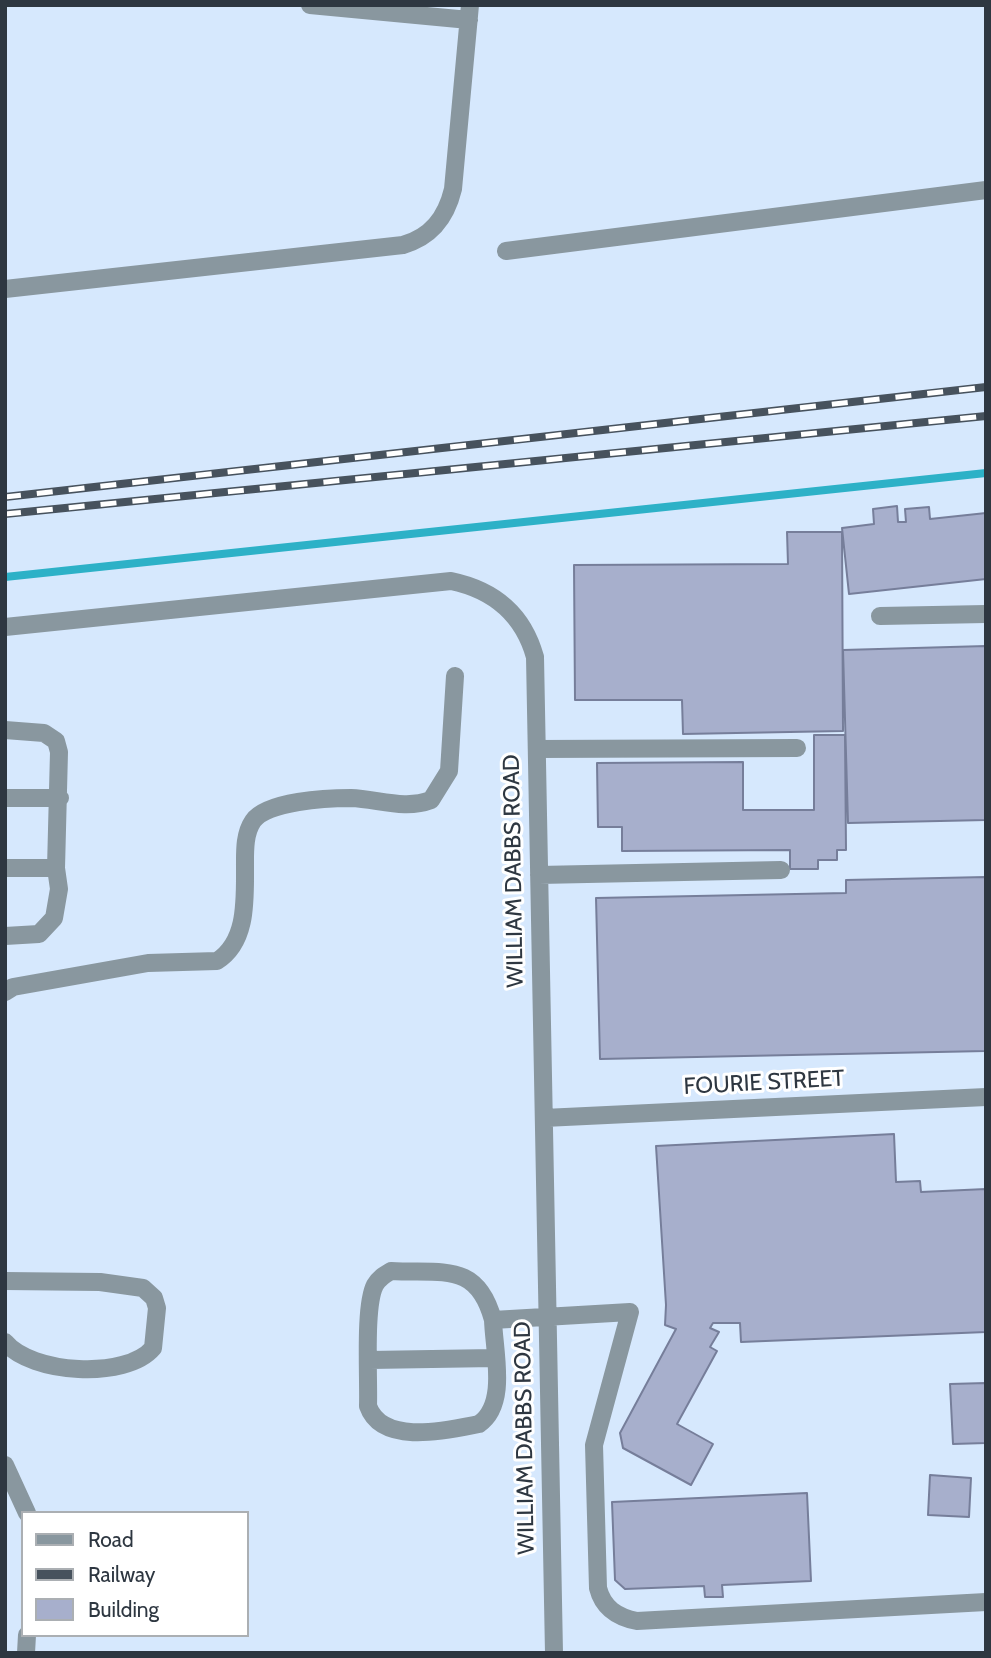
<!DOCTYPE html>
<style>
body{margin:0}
#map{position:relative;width:991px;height:1658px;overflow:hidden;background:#d6e8fd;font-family:Cabin,sans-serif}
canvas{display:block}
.frame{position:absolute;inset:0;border:7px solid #2e3741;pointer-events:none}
.legend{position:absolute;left:21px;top:1511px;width:228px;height:126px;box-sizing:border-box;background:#fff;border:2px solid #abafb3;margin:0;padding:9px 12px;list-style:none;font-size:21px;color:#2e3741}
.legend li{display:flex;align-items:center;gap:14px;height:35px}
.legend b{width:35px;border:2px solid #abafb3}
</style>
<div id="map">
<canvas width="991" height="1658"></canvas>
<div class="frame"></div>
<ul class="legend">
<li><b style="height:9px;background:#89979f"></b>Road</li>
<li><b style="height:9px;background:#47525d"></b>Railway</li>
<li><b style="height:19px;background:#a7afcc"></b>Building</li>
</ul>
</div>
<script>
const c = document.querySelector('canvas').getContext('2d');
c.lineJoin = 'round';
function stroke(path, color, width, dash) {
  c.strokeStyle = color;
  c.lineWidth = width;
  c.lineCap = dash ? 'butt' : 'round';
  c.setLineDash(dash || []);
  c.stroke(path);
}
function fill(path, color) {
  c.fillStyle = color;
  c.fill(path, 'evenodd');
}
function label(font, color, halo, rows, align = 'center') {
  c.font = font + ' Cabin,sans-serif';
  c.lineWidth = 6;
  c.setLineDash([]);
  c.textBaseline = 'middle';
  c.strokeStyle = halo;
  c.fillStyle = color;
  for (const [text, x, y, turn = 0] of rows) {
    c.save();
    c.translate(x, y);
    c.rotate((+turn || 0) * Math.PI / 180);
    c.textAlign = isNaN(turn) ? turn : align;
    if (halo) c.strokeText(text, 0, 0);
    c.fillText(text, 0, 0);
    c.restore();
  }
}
stroke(new Path2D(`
 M 5,577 L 986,473`), '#2db1c7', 8);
const building = new Path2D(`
 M 897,506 L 898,522 L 906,522 L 905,509 L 929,507 L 930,519 L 986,513 L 986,579 L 849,594 L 842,528 L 874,524 L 873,509 Z
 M 787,532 L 842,532 L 843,731 L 683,734 L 682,700 L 575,700 L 574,565 L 788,564 Z
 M 986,646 L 986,820 L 848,823 L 843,650 Z
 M 814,735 L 845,735 L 846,850 L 837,850 L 837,860 L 818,860 L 818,869 L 790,869 L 790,850 L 622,851 L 622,827 L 598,827 L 597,763 L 743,762 L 743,810 L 814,810 Z
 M 986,877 L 986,1051 L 600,1059 L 596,898 L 846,893 L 846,880 Z
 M 894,1134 L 896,1182 L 920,1181 L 921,1192 L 986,1189 L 986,1332 L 741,1342 L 740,1323 L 713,1323 L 710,1328 L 719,1332 L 710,1347 L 717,1351 L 677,1424 L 713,1444 L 691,1485 L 623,1448 L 620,1433 L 676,1329 L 665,1325 L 666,1305 L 656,1146 Z
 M 986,1383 L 986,1443 L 953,1444 L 950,1384 Z
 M 930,1475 L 971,1478 L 969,1517 L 928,1515 Z
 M 807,1493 L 811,1581 L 722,1585 L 723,1597 L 705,1597 L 704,1586 L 625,1589 L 615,1580 L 612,1502 Z`);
fill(building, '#a7afcc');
stroke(building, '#767e9a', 2);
stroke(new Path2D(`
 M 310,5 L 469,20
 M 506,251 L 986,190
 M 5,289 L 403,245 C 431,237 446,218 453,189 L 470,5
 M 880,616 L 986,614
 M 5,627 L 451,581 C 494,590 523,614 535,657 L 554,1653
 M 5,730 L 44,733 L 56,741 L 59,752 L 56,868 L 59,889 L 54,918 L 39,934 L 5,936
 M 537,749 L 797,748
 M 5,798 L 60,798
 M 5,868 L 56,868
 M 539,875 L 781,870
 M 5,992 L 13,987 L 148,963 L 217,961 C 247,942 245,901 245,868 C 245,853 244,834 253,821 C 267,801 327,798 351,798 C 378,799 405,810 431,800 L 449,771 L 455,676
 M 544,1118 L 986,1097
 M 5,1281 L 100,1282 L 143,1288 L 154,1298 L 157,1308 L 153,1348 C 126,1380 31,1374 5,1342
 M 493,1320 C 477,1261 442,1274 391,1271 C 384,1275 379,1278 375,1285 C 364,1306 369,1378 368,1406 C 382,1446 448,1430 479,1424 C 508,1404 494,1352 493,1320 L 630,1312 L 594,1445 L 598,1588 C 603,1608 617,1617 637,1621 L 986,1602
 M 370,1360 L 494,1358
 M 5,1465 L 27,1513
 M 26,1653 L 27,1635`), '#89979f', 18);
const rail = new Path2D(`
 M 5,497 L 986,387
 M 5,514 L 986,416`);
stroke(rail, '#47525d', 8);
stroke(rail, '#fff', 5, [16]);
label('23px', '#2e3741', '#fff', [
 ["WILLIAM DABBS ROAD",514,871,-91],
 ["FOURIE STREET",764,1083,-3],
 ["WILLIAM DABBS ROAD",525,1438,-91]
]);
</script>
